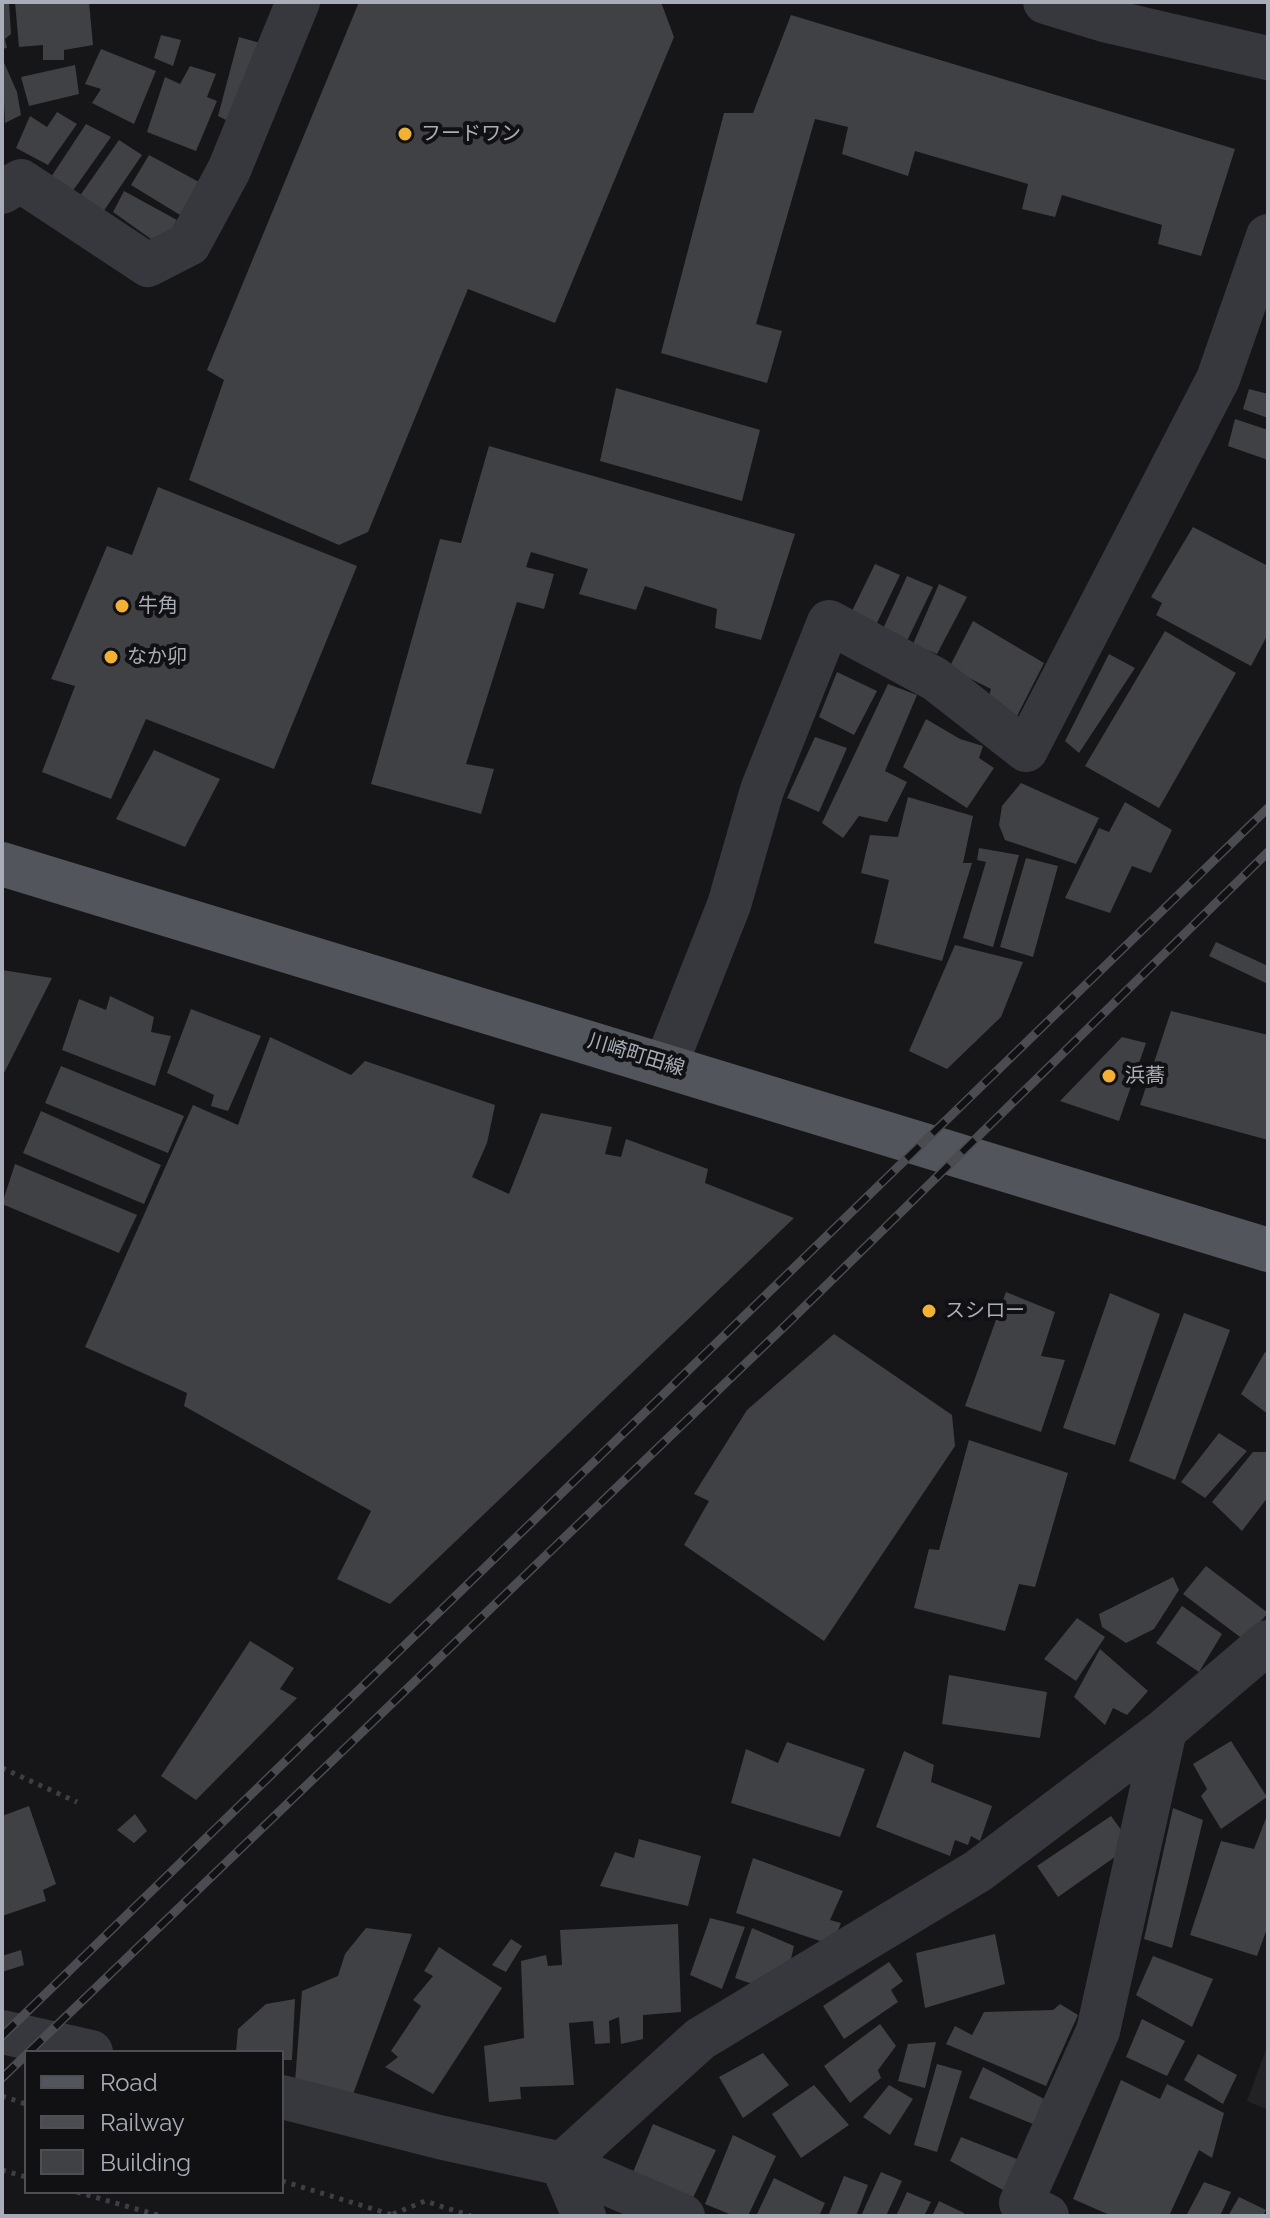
<!DOCTYPE html>
<meta charset="utf-8">
<style>
body{margin:0}
#map{position:relative;width:1270px;height:2218px;overflow:hidden;background:#161618;font-family:Raleway,sans-serif}
canvas{display:block}
.frame{position:absolute;inset:0;border:4px solid #a8adb8;pointer-events:none}
.legend{position:absolute;left:24px;top:2050px;width:260px;height:144px;box-sizing:border-box;background:#111113;border:2px solid #4d4f55;margin:0;padding:10px 14px;list-style:none;font-size:24px;color:#a8adb8}
.legend li{display:flex;align-items:center;gap:16px;height:40px}
.legend b{width:40px;border:2px solid #4d4f55}
</style>
<div id="map">
<canvas width="1270" height="2218"></canvas>
<div class="frame"></div>
<ul class="legend">
<li><b style="height:10px;background:#53555c"></b>Road</li>
<li><b style="height:10px;background:#4a4c52"></b>Railway</li>
<li><b style="height:22px;background:#404145"></b>Building</li>
</ul>
</div>
<script>
const c = document.querySelector('canvas').getContext('2d');
c.lineJoin = 'round';
function fill(path, color) {
  c.fillStyle = color;
  c.fill(path, 'evenodd');
}
function stroke(path, color, width, dash) {
  c.strokeStyle = color;
  c.lineWidth = width;
  c.lineCap = dash ? 'butt' : 'round';
  c.setLineDash(dash || []);
  c.stroke(path);
}
function label(font, color, halo, rows, align = 'center') {
  c.font = font + ' Raleway,"Noto Sans JP",sans-serif';
  c.lineWidth = 8;
  c.setLineDash([]);
  c.textBaseline = 'middle';
  c.strokeStyle = halo;
  c.fillStyle = color;
  for (const [text, x, y, turn = 0] of rows) {
    c.save();
    c.translate(x, y);
    c.rotate((+turn || 0) * Math.PI / 180);
    c.textAlign = isNaN(turn) ? turn : align;
    if (halo) c.strokeText(text, 0, 0);
    c.fillText(text, 0, 0);
    c.restore();
  }
}
fill(new Path2D(`
 M 1268,2044 L 1268,2110 L 1247,2101 Z`), '#222225');
fill(new Path2D(`
 M 2,2 L 9,2 L 11,34 L 5,39 L 7,48 L 2,49 Z
 M 15,2 L 89,2 L 93,45 L 64,50 L 64,60 L 43,60 L 43,45 L 19,47 Z
 M 359,2 L 661,2 L 674,37 L 555,323 L 468,289 L 368,532 L 339,545 L 189,480 L 224,380 L 207,370 Z
 M 791,15 L 1235,149 L 1201,256 L 1158,244 L 1162,225 L 1062,195 L 1055,217 L 1022,209 L 1028,184 L 915,151 L 908,176 L 842,154 L 848,127 L 815,119 L 756,324 L 782,331 L 767,383 L 661,353 L 724,113 L 753,113 Z
 M 161,35 L 181,40 L 173,66 L 154,58 Z
 M 239,37 L 260,43 L 232,123 L 218,116 Z
 M 101,49 L 156,71 L 134,124 L 92,103 L 101,89 L 85,84 Z
 M 2,58 L 17,92 L 21,115 L 5,123 Z
 M 75,65 L 79,94 L 29,106 L 21,77 Z
 M 190,66 L 216,74 L 207,97 L 217,101 L 196,151 L 147,132 L 165,77 L 180,84 Z
 M 57,112 L 77,124 L 48,165 L 16,148 L 30,116 L 47,127 Z
 M 86,124 L 111,137 L 72,192 L 51,177 Z
 M 119,140 L 142,155 L 103,212 L 79,197 Z
 M 149,155 L 199,182 L 180,215 L 131,185 Z
 M 124,191 L 177,220 L 169,235 L 151,239 L 113,212 Z
 M 616,388 L 760,430 L 742,501 L 600,461 Z
 M 1249,389 L 1268,394 L 1268,418 L 1243,409 Z
 M 1235,419 L 1268,430 L 1268,460 L 1228,446 Z
 M 489,446 L 795,534 L 761,640 L 715,628 L 717,609 L 645,586 L 636,610 L 579,594 L 588,569 L 531,552 L 526,567 L 554,574 L 544,609 L 517,602 L 466,764 L 494,769 L 481,814 L 371,784 L 440,539 L 461,543 Z
 M 158,487 L 357,566 L 274,769 L 146,719 L 111,799 L 42,772 L 75,686 L 51,679 L 107,546 L 132,555 Z
 M 1193,527 L 1268,566 L 1268,634 L 1251,666 L 1156,615 L 1162,603 L 1151,597 Z
 M 875,564 L 900,575 L 875,627 L 850,615 Z
 M 907,576 L 933,587 L 906,643 L 882,631 Z
 M 939,584 L 967,597 L 937,654 L 913,644 Z
 M 973,621 L 1044,663 L 1017,716 L 988,700 L 991,689 L 949,668 Z
 M 1165,631 L 1236,673 L 1159,808 L 1085,766 Z
 M 1109,654 L 1135,668 L 1079,753 L 1065,741 Z
 M 837,672 L 877,691 L 854,735 L 819,717 Z
 M 888,684 L 917,695 L 885,771 L 907,782 L 887,822 L 859,816 L 843,838 L 822,823 Z
 M 926,719 L 960,739 L 983,746 L 979,758 L 994,768 L 967,808 L 903,767 Z
 M 815,737 L 847,748 L 819,812 L 787,798 Z
 M 154,750 L 220,779 L 185,847 L 116,819 Z
 M 1021,783 L 1099,818 L 1076,864 L 1005,840 L 999,825 L 1002,806 Z
 M 908,797 L 973,816 L 963,863 L 972,863 L 942,961 L 874,943 L 889,880 L 861,873 L 870,835 L 898,837 Z
 M 1125,802 L 1172,830 L 1151,873 L 1132,866 L 1110,913 L 1065,898 L 1099,828 L 1109,832 Z
 M 979,848 L 1019,855 L 993,947 L 963,938 L 986,862 L 977,860 Z
 M 1026,858 L 1058,866 L 1033,957 L 1000,947 Z
 M 1216,942 L 1268,966 L 1268,984 L 1209,956 Z
 M 955,945 L 1023,962 L 1001,1017 L 947,1069 L 909,1051 Z
 M 2,970 L 52,978 L 2,1077 Z
 M 110,996 L 154,1017 L 151,1032 L 171,1036 L 155,1086 L 62,1050 L 79,999 L 106,1010 Z
 M 191,1009 L 261,1036 L 228,1111 L 211,1106 L 214,1095 L 167,1073 Z
 M 1171,1011 L 1268,1035 L 1268,1140 L 1140,1105 Z
 M 270,1037 L 351,1075 L 365,1061 L 495,1105 L 487,1143 L 472,1177 L 509,1194 L 541,1113 L 612,1127 L 605,1154 L 621,1157 L 626,1139 L 708,1169 L 705,1183 L 794,1218 L 390,1604 L 337,1579 L 371,1511 L 184,1406 L 187,1393 L 85,1347 L 193,1105 L 238,1125 Z
 M 1122,1037 L 1146,1043 L 1119,1121 L 1060,1101 Z
 M 61,1066 L 184,1116 L 168,1153 L 45,1103 Z
 M 41,1111 L 161,1165 L 144,1204 L 23,1153 Z
 M 15,1164 L 137,1215 L 119,1253 L 2,1204 Z
 M 1006,1292 L 1055,1312 L 1041,1356 L 1065,1360 L 1041,1432 L 965,1406 Z
 M 1110,1293 L 1160,1314 L 1115,1445 L 1063,1428 Z
 M 1184,1313 L 1230,1330 L 1175,1480 L 1129,1461 Z
 M 834,1334 L 952,1415 L 955,1446 L 824,1641 L 684,1545 L 709,1501 L 694,1494 L 747,1410 Z
 M 1265,1352 L 1268,1355 L 1268,1414 L 1241,1394 Z
 M 1219,1433 L 1247,1451 L 1205,1498 L 1181,1482 Z
 M 969,1440 L 1068,1473 L 1035,1587 L 1019,1584 L 1005,1631 L 914,1608 L 929,1549 L 939,1550 Z
 M 1253,1452 L 1268,1452 L 1268,1497 L 1242,1531 L 1212,1502 Z
 M 1206,1566 L 1268,1613 L 1244,1640 L 1183,1594 Z
 M 1173,1577 L 1179,1590 L 1154,1629 L 1126,1643 L 1102,1627 L 1099,1614 Z
 M 1182,1606 L 1222,1634 L 1199,1672 L 1156,1643 Z
 M 1077,1618 L 1105,1637 L 1076,1681 L 1044,1659 Z
 M 250,1641 L 294,1668 L 280,1689 L 297,1698 L 196,1800 L 161,1776 Z
 M 1100,1649 L 1148,1691 L 1127,1715 L 1113,1708 L 1105,1725 L 1074,1697 Z
 M 949,1675 L 1047,1692 L 1040,1738 L 942,1724 Z
 M 1231,1741 L 1267,1797 L 1221,1829 L 1201,1796 L 1207,1789 L 1193,1764 Z
 M 787,1742 L 865,1769 L 840,1837 L 731,1803 L 746,1749 L 778,1763 Z
 M 904,1751 L 934,1765 L 931,1782 L 992,1806 L 980,1841 L 971,1836 L 968,1845 L 955,1840 L 950,1856 L 876,1827 Z
 M 29,1806 L 56,1884 L 43,1890 L 46,1901 L 2,1916 L 2,1816 Z
 M 1173,1808 L 1203,1820 L 1172,1948 L 1144,1939 Z
 M 1268,1813 L 1268,1926 L 1257,1956 L 1190,1935 L 1221,1841 L 1254,1849 Z
 M 135,1814 L 147,1831 L 134,1843 L 117,1830 Z
 M 1111,1816 L 1132,1845 L 1058,1897 L 1037,1866 Z
 M 639,1839 L 701,1856 L 688,1906 L 600,1886 L 615,1852 L 634,1858 Z
 M 753,1858 L 843,1891 L 830,1920 L 841,1923 L 832,1945 L 736,1913 Z
 M 710,1918 L 745,1927 L 722,1989 L 690,1975 Z
 M 678,1924 L 681,2012 L 643,2015 L 643,2039 L 621,2044 L 619,2017 L 609,2021 L 610,2043 L 595,2044 L 593,2021 L 569,2023 L 574,2085 L 520,2087 L 521,2099 L 489,2102 L 484,2046 L 524,2038 L 521,1961 L 546,1955 L 548,1966 L 562,1965 L 560,1930 Z
 M 366,1928 L 412,1934 L 352,2097 L 295,2082 L 302,1991 L 338,1976 L 345,1954 Z
 M 752,1928 L 794,1946 L 787,1976 L 767,1989 L 735,1978 Z
 M 995,1934 L 1005,1984 L 925,2008 L 916,1953 Z
 M 511,1939 L 522,1946 L 506,1972 L 492,1965 Z
 M 439,1947 L 502,1988 L 433,2094 L 385,2067 L 398,2057 L 391,2051 L 421,2006 L 413,2000 L 433,1976 L 424,1971 Z
 M 21,1950 L 24,1965 L 2,1972 L 2,1956 Z
 M 1153,1956 L 1213,1979 L 1192,2027 L 1136,1995 Z
 M 889,1962 L 903,1981 L 891,1990 L 898,2002 L 844,2039 L 823,2006 Z
 M 295,1999 L 292,2060 L 282,2060 L 282,2052 L 236,2052 L 238,2029 L 266,2004 Z
 M 1060,2004 L 1078,2015 L 1046,2086 L 946,2044 L 955,2026 L 972,2035 L 984,2012 L 1053,2010 Z
 M 1142,2019 L 1185,2041 L 1167,2076 L 1126,2057 Z
 M 880,2024 L 896,2046 L 878,2070 L 881,2078 L 850,2103 L 824,2066 Z
 M 936,2042 L 925,2088 L 898,2081 L 908,2044 Z
 M 763,2053 L 789,2085 L 743,2118 L 719,2077 Z
 M 1198,2054 L 1237,2075 L 1223,2104 L 1184,2080 Z
 M 937,2064 L 962,2071 L 937,2152 L 914,2145 Z
 M 983,2067 L 1048,2101 L 1038,2126 L 969,2098 Z
 M 1121,2080 L 1160,2099 L 1167,2084 L 1224,2113 L 1212,2158 L 1199,2150 L 1169,2216 L 1112,2216 L 1073,2199 Z
 M 814,2085 L 849,2125 L 801,2158 L 772,2114 Z
 M 889,2085 L 913,2099 L 890,2135 L 863,2117 Z
 M 653,2124 L 716,2150 L 689,2206 L 631,2177 Z
 M 733,2135 L 776,2156 L 748,2216 L 734,2216 L 705,2204 Z
 M 961,2137 L 1022,2161 L 1003,2190 L 950,2161 Z
 M 881,2172 L 902,2181 L 886,2216 L 861,2216 Z
 M 844,2176 L 868,2185 L 856,2216 L 828,2216 Z
 M 774,2178 L 825,2203 L 819,2216 L 756,2216 Z
 M 1204,2182 L 1231,2192 L 1220,2216 L 1186,2216 Z
 M 907,2192 L 931,2202 L 924,2216 L 896,2216 Z
 M 1239,2197 L 1266,2210 L 1263,2216 L 1228,2216 Z
 M 939,2201 L 964,2213 L 963,2216 L 932,2216 Z`), '#404145');
stroke(new Path2D(`
 M 2,1768 L 77,1802
 M 2,2096 L 26,2104
 M 2,2170 L 26,2177
 M 282,2181 L 396,2216
 M 77,2192 L 161,2216
 M 393,2214 L 425,2201 L 471,2216`), '#3d3f44', 5, [4, 6]);
stroke(new Path2D(`
 M 1045,2 L 1104,20 L 1268,58
 M 2,192 L 21,181 L 148,265 L 189,244 L 229,170 L 298,2
 M 666,1064 L 729,905 L 762,790 L 829,622 L 935,679 L 1026,750 L 1218,379 L 1268,236
 M 2,2032 L 91,2052
 M 282,2097 L 439,2137 L 562,2164 L 700,2039 L 978,1871 L 1165,1730 L 1268,1642
 M 562,2164 L 683,2216
 M 562,2164 L 584,2216
 M 1047,2216 L 1021,2203 L 1098,2031 L 1165,1730`), '#37383d', 44);
stroke(new Path2D(`
 M 2,864 L 1268,1250`), '#53555c', 44);
const rail = new Path2D(`
 M 2,2036 L 1268,808
 M 29,2052 L 790,1321 L 1268,852
 M 2,2078 L 26,2055`);
stroke(rail, '#4a4c52', 9);
stroke(rail, '#111113', 6, [18]);
for (const [x, y, r, color] of [
 [405,134,8,"#f2b134"],
 [122,606,8,"#f2b134"],
 [111,657,8,"#f2b134"],
 [1109,1076,8,"#f2b134"],
 [929,1311,8,"#f2b134"]
]) {
  const dot = new Path2D();
  dot.arc(x, y, r, 0, 2 * Math.PI);
  c.fillStyle = color;
  c.fill(dot);
  stroke(dot, '#111113', 3);
}
label('20px', '#a8adb8', '#111113', [
 ["フードワン",421,134],
 ["牛角",138,606],
 ["なか卯",127,657],
 ["浜蕎",1125,1076],
 ["スシロー",945,1311]
], 'left');
label('20px', '#a8adb8', '#111113', [
 ["川崎町田線",636,1055,17]
]);
</script>
